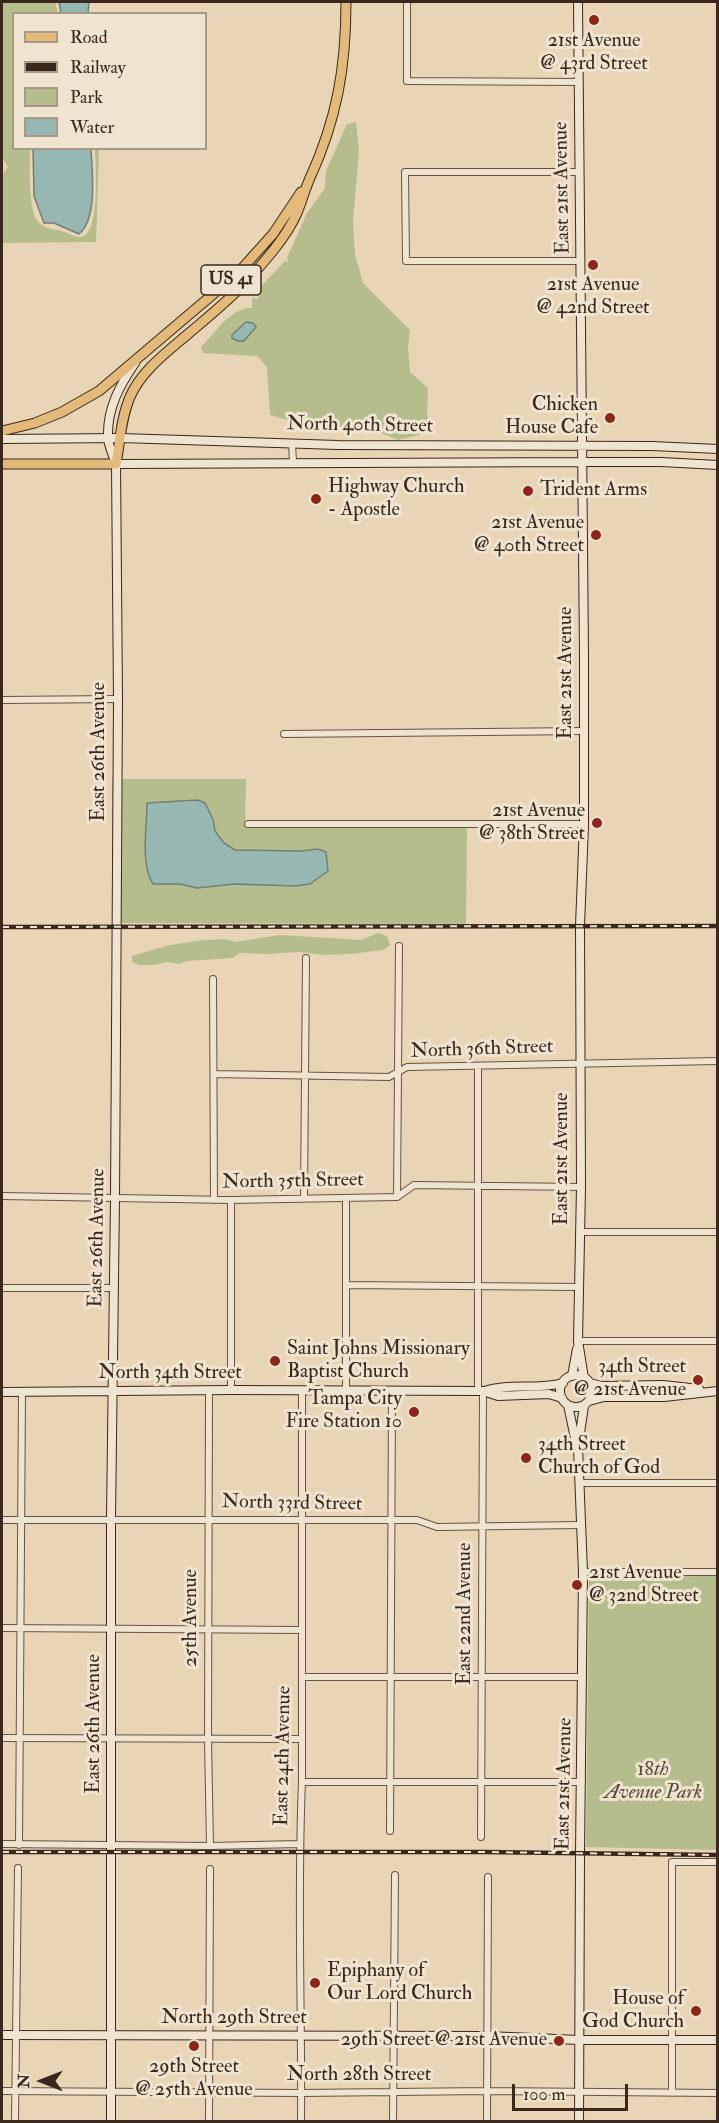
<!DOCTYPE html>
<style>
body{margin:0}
#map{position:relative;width:719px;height:2123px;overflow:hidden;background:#e7d5b5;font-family:"IM FELL Double Pica",serif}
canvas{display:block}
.frame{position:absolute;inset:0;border:3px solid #3b281c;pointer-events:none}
.legend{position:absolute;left:12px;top:12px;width:195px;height:138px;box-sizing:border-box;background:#efe4cf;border:2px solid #a79987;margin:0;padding:8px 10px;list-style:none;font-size:18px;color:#3b281c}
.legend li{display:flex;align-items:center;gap:12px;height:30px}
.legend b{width:30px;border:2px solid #a79987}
.north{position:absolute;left:12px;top:2051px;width:60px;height:60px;-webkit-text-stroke:4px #efe4cf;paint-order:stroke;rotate:270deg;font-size:16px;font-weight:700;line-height:24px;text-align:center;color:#3b281c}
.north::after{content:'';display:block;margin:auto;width:21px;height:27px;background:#3b281c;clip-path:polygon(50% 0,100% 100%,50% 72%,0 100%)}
.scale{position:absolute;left:512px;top:2084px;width:116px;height:27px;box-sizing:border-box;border:3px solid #3b281c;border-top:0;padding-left:8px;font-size:18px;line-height:21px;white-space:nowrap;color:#3b281c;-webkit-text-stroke:4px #efe4cf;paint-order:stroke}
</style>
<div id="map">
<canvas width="719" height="2123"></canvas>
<div class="frame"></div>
<ul class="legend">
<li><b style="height:8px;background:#e4ba7a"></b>Road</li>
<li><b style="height:8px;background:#3b281c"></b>Railway</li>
<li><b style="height:16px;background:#b6bd8d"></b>Park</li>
<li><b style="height:16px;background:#97b8b2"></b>Water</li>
</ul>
<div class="north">N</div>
<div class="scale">100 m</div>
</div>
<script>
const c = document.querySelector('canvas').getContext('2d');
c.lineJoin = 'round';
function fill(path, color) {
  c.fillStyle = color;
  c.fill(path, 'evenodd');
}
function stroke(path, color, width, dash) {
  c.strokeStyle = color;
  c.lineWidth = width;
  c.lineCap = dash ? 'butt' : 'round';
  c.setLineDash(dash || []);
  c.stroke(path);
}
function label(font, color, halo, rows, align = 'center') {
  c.font = font + ' "IM FELL Double Pica",serif';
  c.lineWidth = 6;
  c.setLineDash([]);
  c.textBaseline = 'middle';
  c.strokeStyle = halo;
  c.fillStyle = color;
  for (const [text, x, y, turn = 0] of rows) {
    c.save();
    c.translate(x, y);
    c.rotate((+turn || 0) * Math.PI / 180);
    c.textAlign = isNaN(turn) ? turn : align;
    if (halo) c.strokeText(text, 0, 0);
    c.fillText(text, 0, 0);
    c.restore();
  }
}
fill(new Path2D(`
 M 2,2 L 55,2 L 58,13 L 14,14 L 14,148 L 30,149 C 30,171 28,195 35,217 C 37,225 49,229 57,230 C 65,231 72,236 78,237 C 102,240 95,164 95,149 L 99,149 L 96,242 L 2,243 L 2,175 L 8,167 L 2,157 Z
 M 356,122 L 359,151 L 353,221 L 355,254 L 363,283 L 410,330 L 408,348 L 410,372 L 428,388 L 427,413 L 429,428 L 419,435 L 398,440 L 372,429 L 341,431 L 325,428 L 313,421 L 288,420 L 270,415 L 267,367 L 257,356 L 203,353 L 201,347 C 214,334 232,306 252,308 L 252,298 L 258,299 L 263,284 L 285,261 L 289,262 L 287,258 L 307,213 L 325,188 L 326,171 L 347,124 Z
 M 112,779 L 246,779 L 245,825 L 467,826 L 466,924 L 113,923 Z
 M 378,933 L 387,936 L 390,945 L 383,950 L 351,954 L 323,955 L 299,952 L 268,954 L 240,953 L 232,958 L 187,961 L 179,964 L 167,962 L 154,965 L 139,965 L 132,962 L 132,956 L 170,945 L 204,940 L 225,939 L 236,942 L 280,935 L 361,940 Z
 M 717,1576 L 717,1850 L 586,1847 L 589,1577 Z`), '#b6bd8d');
const water = new Path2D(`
 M 59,2 L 89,2 L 88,13 L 61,13 Z
 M 33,149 L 91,149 C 92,172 98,218 79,234 L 54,223 L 44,223 L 34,196 Z
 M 246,322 L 253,323 L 256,327 L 244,341 L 238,341 L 232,338 L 232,335 Z
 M 198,800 L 205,803 L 213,819 L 215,831 L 224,843 L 235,850 L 301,851 L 318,849 L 326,852 L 328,871 L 310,884 L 295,886 L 234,884 L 197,888 L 180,884 L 153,884 C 140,864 147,827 147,803 Z`);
fill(water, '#97b8b2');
stroke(water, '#727e76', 1.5);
const street = new Path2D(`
 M 407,2 L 407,81 L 578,82
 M 579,172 L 405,172 L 406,261 L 580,261
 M 292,443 L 293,462
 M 2,700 L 118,699
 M 284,734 L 583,731
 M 248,824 L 584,824
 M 213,979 L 214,1200
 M 214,1074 L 389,1077 L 407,1067 L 718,1061
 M 2,1196 L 231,1200 L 397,1197 L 414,1185 L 581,1187
 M 397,1197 L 399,946
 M 304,1198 L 306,958
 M 231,1200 L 231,1390
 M 580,1232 L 718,1232
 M 346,1285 L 579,1287
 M 2,1288 L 113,1288
 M 578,1341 L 718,1341
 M 209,1390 L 208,1739 L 210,1846
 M 346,1391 L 346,1198
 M 478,1391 L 478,1066
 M 580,1483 L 718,1483
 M 2,1520 L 417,1520 L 437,1527 L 581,1525
 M 583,1572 L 718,1572
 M 2,1628 L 302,1630
 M 302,1677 L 583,1677
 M 2,1738 L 302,1739
 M 302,1782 L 582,1782
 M 390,1831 L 392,1391
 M 481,1837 L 483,1391
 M 2,1844 L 210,1846 L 299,1844
 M 19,1845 L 22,1392
 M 2,2091 L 301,2093 L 487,2091 L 718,2093
 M 672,2093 L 672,1862 L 718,1862
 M 15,2122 L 18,1868
 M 209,2122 L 210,1869
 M 301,2122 C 302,2008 297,1895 302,1782 L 302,1391
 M 393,2122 L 395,1875
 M 487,2122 L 488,1877`);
const secondary = new Path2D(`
 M 578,2 L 584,655 L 584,824 L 580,926 L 581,1187 L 578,1341 L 584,1378
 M 2,439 L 121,438 L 338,445 L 652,446 L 718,449
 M 116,464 L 583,462 L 661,462 L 718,465
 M560 1391a16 16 0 1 1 32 0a16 16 0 1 1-32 0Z
 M 572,1376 L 577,1349
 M 589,1383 L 602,1386 L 663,1385 L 699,1389
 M 484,1391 C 509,1383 537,1390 563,1383
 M 2,1392 L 231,1390 L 483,1391 L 498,1396 L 549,1394 L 562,1398
 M 589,1401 L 604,1397 L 664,1397 L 718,1391
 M 568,1405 L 576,1443
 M 2,2035 L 487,2036 L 579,2040 L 718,2040
 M 111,2122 L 111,1519 L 115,1199 L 118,699 L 116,464 C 113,455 108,445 108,437 C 107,408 120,385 135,363
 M 579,2122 L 580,1854 L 583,1572 L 578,1447 L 584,1406`);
const primary = new Path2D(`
 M 2,431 L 35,423 L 62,412 L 99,391 L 238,273 L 273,234 L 301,192
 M 2,464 L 116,464 C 120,442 121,418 130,397 C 141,371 167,352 188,334 C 208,317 228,301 246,282 C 264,262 286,238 297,213 C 302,201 305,189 310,178 C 337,119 346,67 346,2`);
stroke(street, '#665342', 8);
stroke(secondary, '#3b281c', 10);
stroke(primary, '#3b281c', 11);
stroke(street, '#efe4cf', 6);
stroke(secondary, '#efe4cf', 8);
stroke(primary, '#e4ba7a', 9);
const rail = new Path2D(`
 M 2,927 L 718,926
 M 2,1852 L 483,1852 L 718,1855`);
stroke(rail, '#3b281c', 4.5);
stroke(rail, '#efe4cf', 2, [7]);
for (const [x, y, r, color] of [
 [594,20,6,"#8f2418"],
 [593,265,6,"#8f2418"],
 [610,418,6,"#8f2418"],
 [528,491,6,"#8f2418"],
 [316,499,6,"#8f2418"],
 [596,535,6,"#8f2418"],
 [597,823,6,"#8f2418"],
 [275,1361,6,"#8f2418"],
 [698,1380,6,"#8f2418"],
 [414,1412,6,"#8f2418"],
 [526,1458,6,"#8f2418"],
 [577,1585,6,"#8f2418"],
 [315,1983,6,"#8f2418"],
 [696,2011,6,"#8f2418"],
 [559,2041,6,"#8f2418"],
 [194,2046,6,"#8f2418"]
]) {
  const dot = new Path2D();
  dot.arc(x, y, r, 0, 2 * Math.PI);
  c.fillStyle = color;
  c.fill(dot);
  stroke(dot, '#efe4cf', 2);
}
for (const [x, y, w] of [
 [231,280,60]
]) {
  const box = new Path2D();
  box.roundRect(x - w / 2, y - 15, w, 30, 4.5);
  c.fillStyle = '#efe4cf';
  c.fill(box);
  stroke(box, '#3b281c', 1.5);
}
label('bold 18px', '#3b281c', null, [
 ["US 41",231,280]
]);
label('20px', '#3b281c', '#efe4cf', [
 ["21st Avenue",594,42,"center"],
 ["@ 43rd Street",594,65,"center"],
 ["21st Avenue",593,286,"center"],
 ["@ 42nd Street",593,309,"center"],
 ["Chicken",598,406],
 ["House Cafe",598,429],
 ["Highway Church",328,488,"left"],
 ["- Apostle",328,511,"left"],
 ["Trident Arms",540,491,"left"],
 ["21st Avenue",584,524],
 ["@ 40th Street",584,547],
 ["21st Avenue",585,812],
 ["@ 38th Street",585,835],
 ["Saint Johns Missionary",287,1350,"left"],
 ["Baptist Church",287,1373,"left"],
 ["34th Street",686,1368],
 ["@ 21st Avenue",686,1391],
 ["Tampa City",402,1400],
 ["Fire Station 10",402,1423],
 ["34th Street",538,1446,"left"],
 ["Church of God",538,1469,"left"],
 ["21st Avenue",589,1574,"left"],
 ["@ 32nd Street",589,1597,"left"],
 ["Epiphany of",327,1972,"left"],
 ["Our Lord Church",327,1995,"left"],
 ["House of",684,2000],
 ["God Church",684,2023],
 ["29th Street @ 21st Avenue",547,2041],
 ["29th Street",194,2068,"center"],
 ["@ 25th Avenue",194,2091,"center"]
], 'right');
label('20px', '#3b281c', '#efe4cf', [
 ["East 21st Avenue",563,188,-91],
 ["North 40th Street",360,426,1],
 ["East 21st Avenue",567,673,-90],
 ["East 26th Avenue",100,752,-90],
 ["North 36th Street",482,1050,-2],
 ["East 21st Avenue",563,1159,-90],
 ["North 35th Street",293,1182,-1],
 ["East 26th Avenue",98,1238,-89],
 ["North 34th Street",170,1374],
 ["North 33rd Street",292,1504,1],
 ["East 22nd Avenue",466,1614,-90],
 ["25th Avenue",192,1618,-90],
 ["East 26th Avenue",95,1724,-90],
 ["East 24th Avenue",284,1756,-89],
 ["East 21st Avenue",565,1784,-89],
 ["North 29th Street",234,2019],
 ["North 28th Street",359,2076]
]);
label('italic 20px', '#5a4d38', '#efe4cf', [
 ["18th",653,1771],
 ["Avenue Park",653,1794]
]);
</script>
